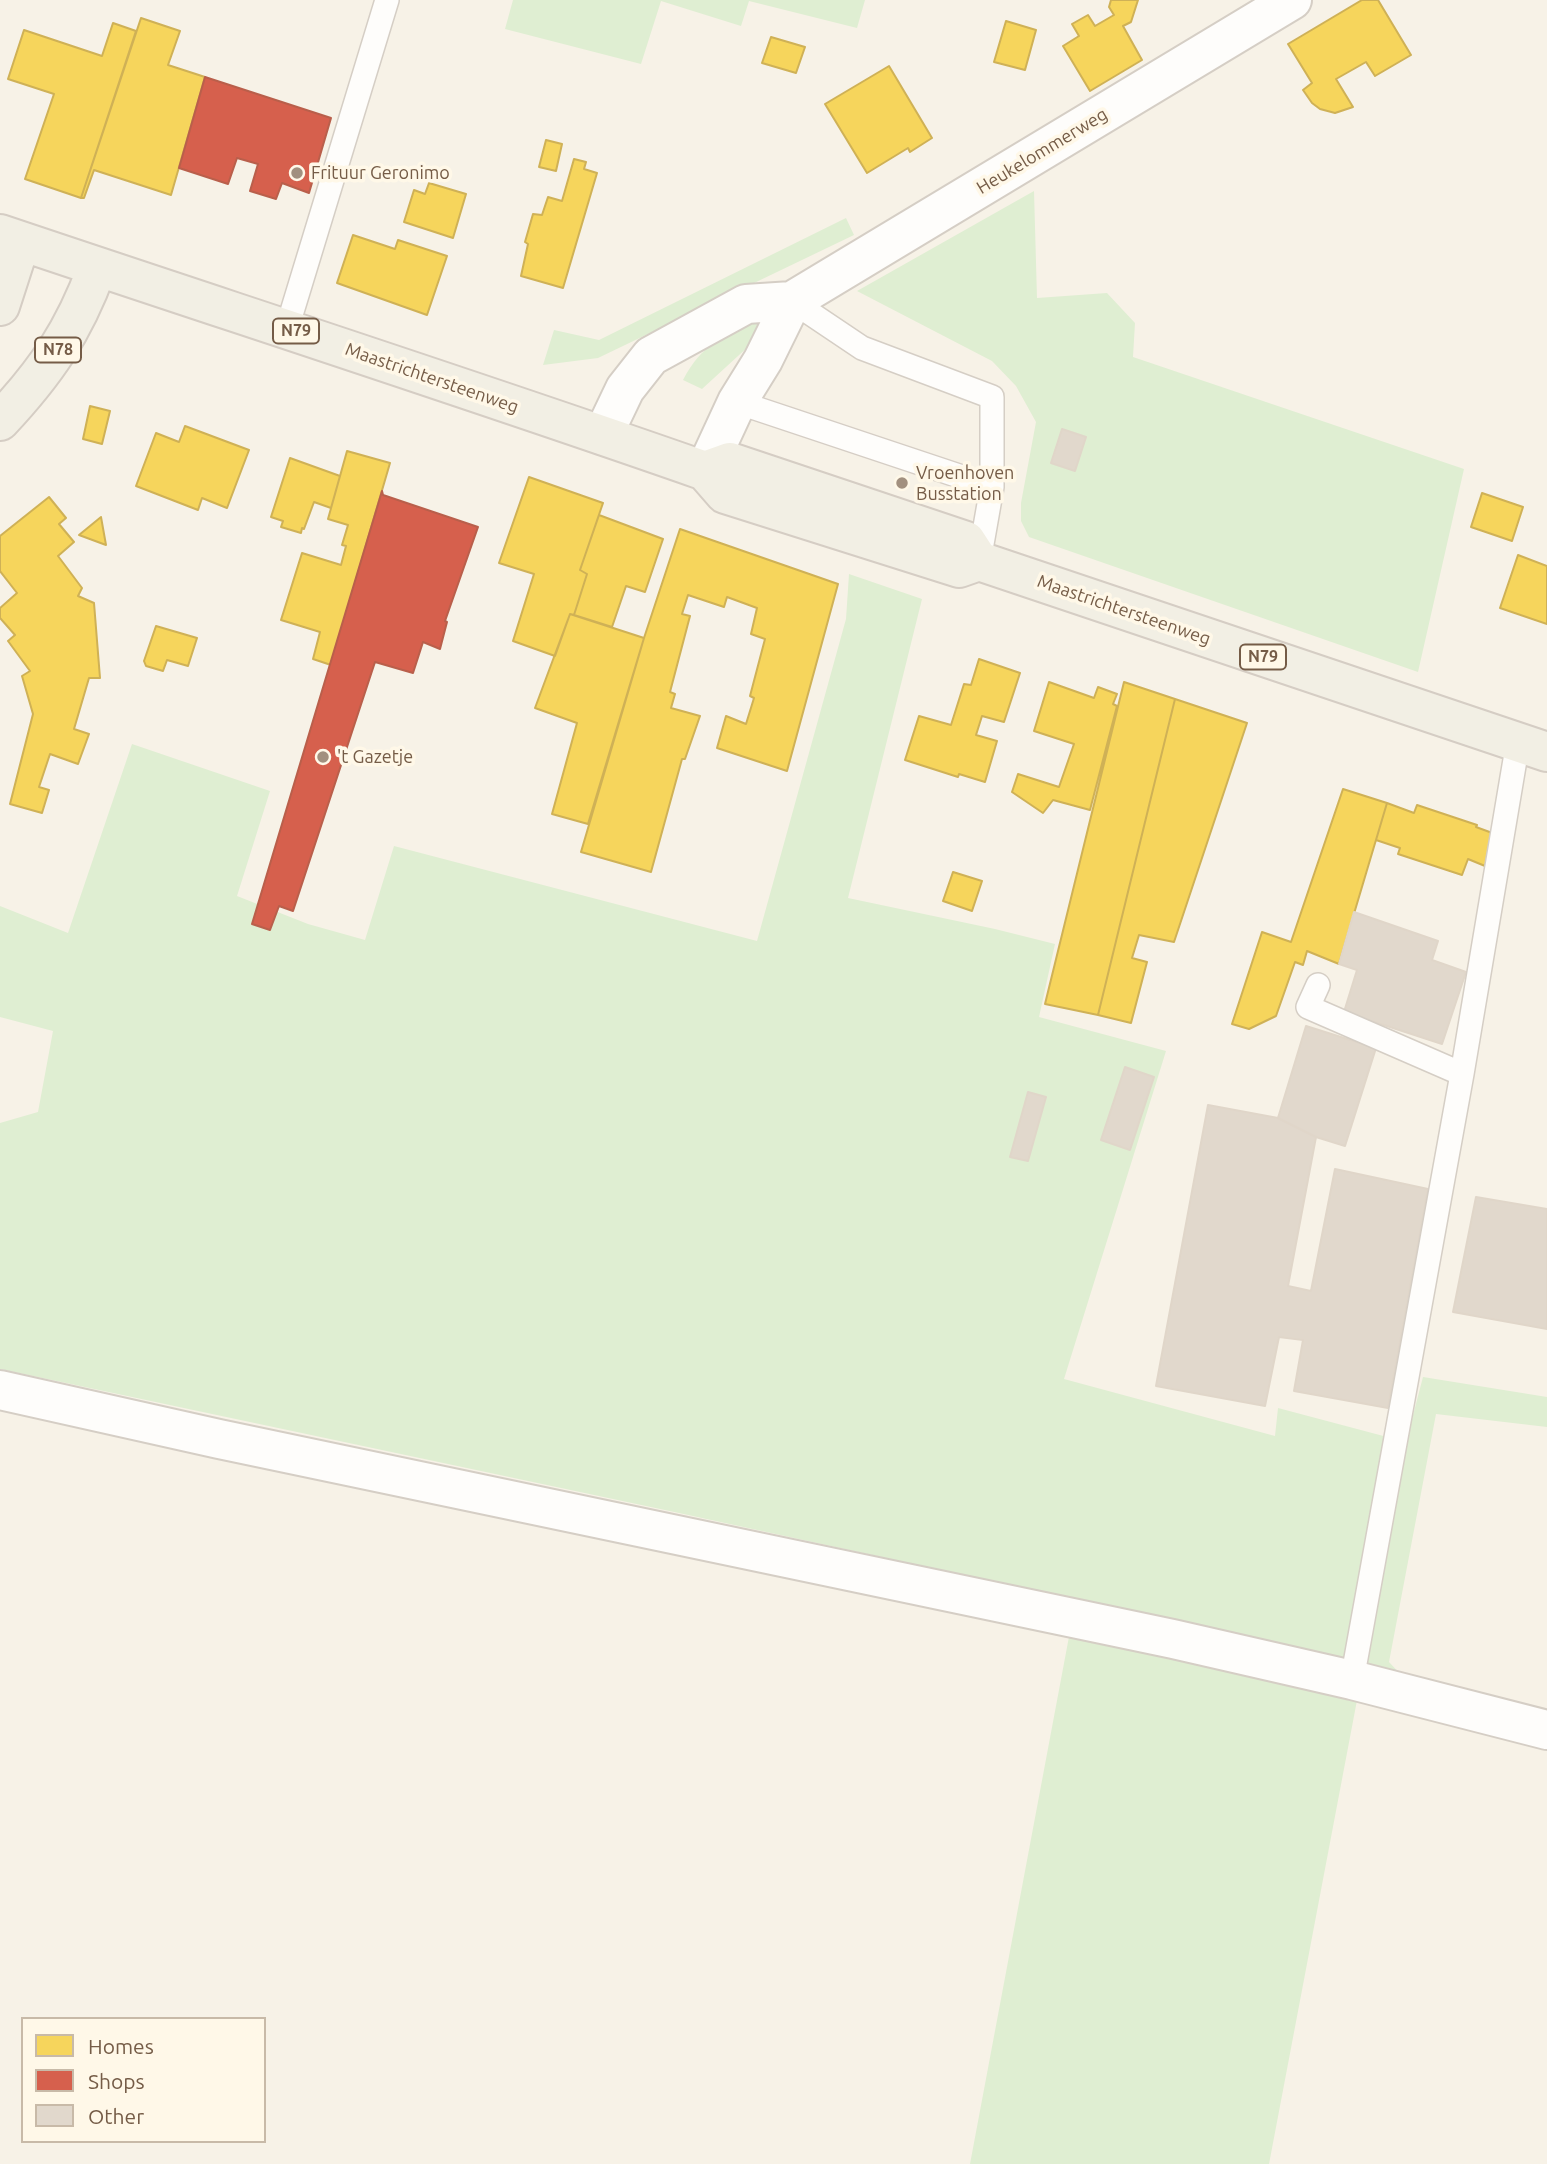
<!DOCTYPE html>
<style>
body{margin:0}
#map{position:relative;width:1547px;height:2164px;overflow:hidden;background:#f7f2e7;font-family:Ubuntu,sans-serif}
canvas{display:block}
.legend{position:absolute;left:21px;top:2017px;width:245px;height:126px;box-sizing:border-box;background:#fff8e8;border:2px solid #c8baa8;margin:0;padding:9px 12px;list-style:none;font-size:21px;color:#755c47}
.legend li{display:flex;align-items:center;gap:14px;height:35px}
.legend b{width:35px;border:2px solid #c8baa8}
</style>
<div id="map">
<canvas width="1547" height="2164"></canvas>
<ul class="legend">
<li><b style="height:19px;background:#f6d55c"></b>Homes</li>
<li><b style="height:19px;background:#d6604d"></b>Shops</li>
<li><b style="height:19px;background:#e1d8cc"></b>Other</li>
</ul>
</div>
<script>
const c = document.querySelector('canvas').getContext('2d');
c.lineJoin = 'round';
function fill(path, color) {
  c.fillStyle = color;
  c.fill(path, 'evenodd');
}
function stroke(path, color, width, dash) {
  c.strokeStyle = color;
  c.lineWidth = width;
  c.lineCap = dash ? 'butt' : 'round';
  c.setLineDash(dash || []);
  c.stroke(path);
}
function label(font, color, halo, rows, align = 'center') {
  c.font = font + ' Ubuntu,sans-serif';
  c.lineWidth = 7;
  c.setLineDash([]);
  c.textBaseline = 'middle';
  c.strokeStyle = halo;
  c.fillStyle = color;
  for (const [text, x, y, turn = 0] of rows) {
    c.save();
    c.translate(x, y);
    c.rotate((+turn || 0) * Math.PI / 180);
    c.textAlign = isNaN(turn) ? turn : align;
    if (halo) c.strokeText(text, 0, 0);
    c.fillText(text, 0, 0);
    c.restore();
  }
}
fill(new Path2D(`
 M 513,0 L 865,0 L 857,28 L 749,1 L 741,26 L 661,1 L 641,64 L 505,29 Z
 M 1034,191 L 1037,298 L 1107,293 L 1135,323 L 1133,357 L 1464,469 L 1418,672 L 1029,537 L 1021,521 L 1021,503 L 1036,422 L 1016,386 L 992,361 L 857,291 Z
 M 846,218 L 854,235 L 598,358 L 543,365 L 554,330 L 599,340 Z
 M 756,319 L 764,323 L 762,334 L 702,389 L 683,380 C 702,344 722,337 756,319 Z
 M 849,574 L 922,599 L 848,898 L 995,929 L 1055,944 L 1039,1017 L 1166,1051 L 1064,1379 L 1275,1436 L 1278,1408 L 1406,1442 L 1423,1377 L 1547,1397 L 1547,1427 L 1436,1414 L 1389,1662 L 1404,1678 L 1245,1636 L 679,1513 L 0,1369 L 0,1123 L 38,1112 L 53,1031 L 0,1017 L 0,906 L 68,933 L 132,744 L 270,791 L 237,896 L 308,924 L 365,940 L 394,846 L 757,941 L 846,619 Z
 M 1071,1626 L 1358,1695 L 1269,2164 L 970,2164 Z`), '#dfeed2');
const homes = new Path2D(`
 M 1111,0 L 1138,0 L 1131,22 L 1123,26 L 1142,60 L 1090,91 L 1063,46 L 1079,36 L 1072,24 L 1088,15 L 1095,26 L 1114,15 L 1109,7 Z
 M 1362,0 L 1378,0 L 1411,55 L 1375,76 L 1366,62 L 1336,79 L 1353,107 L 1335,113 L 1320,109 L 1312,103 L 1303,90 L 1312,83 L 1288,44 Z
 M 141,18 L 180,31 L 168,65 L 205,77 L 171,195 L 94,170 L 84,198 L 81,198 Z
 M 1006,21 L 1036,30 L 1025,70 L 994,62 Z
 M 113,23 L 136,31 L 81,198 L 25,179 L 54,94 L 8,79 L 24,30 L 102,56 Z
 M 771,37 L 805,47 L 796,73 L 762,63 Z
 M 889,66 L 932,138 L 910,152 L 908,148 L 867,173 L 825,104 Z
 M 546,140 L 562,144 L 556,171 L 539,167 Z
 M 574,159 L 586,162 L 584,169 L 597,173 L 563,288 L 521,276 L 528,244 L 525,242 L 533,214 L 542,215 L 548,197 L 562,201 Z
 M 429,183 L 466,194 L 453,238 L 404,222 L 414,190 L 425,194 Z
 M 353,235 L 395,249 L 398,240 L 447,256 L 427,315 L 337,283 Z
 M 90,406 L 110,411 L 102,444 L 83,439 Z
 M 185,426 L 249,450 L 227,508 L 202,498 L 198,510 L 136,486 L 156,433 L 179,442 Z
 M 347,451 L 390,463 L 331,665 L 313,659 L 320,632 L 281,620 L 302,553 L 341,565 L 346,546 L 342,545 L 348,525 L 328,519 Z
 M 290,458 L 340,476 L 331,508 L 314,502 L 304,529 L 302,528 L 301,533 L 281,527 L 283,521 L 271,517 Z
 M 529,477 L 603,503 L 580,570 L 587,574 L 574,615 L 570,614 L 555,656 L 513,641 L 534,574 L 499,563 Z
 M 1482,493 L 1523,507 L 1512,541 L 1471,527 Z
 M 49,497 L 66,518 L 59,524 L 74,542 L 58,556 L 82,588 L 78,596 L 94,603 L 100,678 L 89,678 L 74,729 L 89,734 L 78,764 L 50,754 L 39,787 L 49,790 L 42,813 L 10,804 L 33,714 L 22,676 L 30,671 L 8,641 L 15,635 L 0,618 L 0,608 L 17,593 L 0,571 L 0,536 Z
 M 599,515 L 663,539 L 645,592 L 626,586 L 612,627 L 574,615 L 587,574 L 580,570 Z
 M 101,517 L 106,545 L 79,535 Z
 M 680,529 L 838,584 L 787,771 L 717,748 L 726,716 L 746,724 L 754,698 L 750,696 L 765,639 L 751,634 L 757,608 L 727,597 L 724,607 L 688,595 L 682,614 L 690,616 L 670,692 L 675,694 L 671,708 L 700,716 L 685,759 L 682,759 L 651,872 L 581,852 L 644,638 Z
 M 1518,555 L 1547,566 L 1547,624 L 1500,608 Z
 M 570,614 L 644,638 L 588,824 L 552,814 L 577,723 L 535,708 Z
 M 156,626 L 197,638 L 188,666 L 167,660 L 163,671 L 146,666 L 144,661 Z
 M 979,659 L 1020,673 L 1004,722 L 982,716 L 976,735 L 997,741 L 985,782 L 959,774 L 958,777 L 905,760 L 919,716 L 951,725 L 964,684 L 971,685 Z
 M 1049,682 L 1094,698 L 1098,687 L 1117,694 L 1113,704 L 1117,706 L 1090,810 L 1053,800 L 1043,813 L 1012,792 L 1018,774 L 1059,787 L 1074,744 L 1034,731 Z
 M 1124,682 L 1175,699 L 1098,1015 L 1045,1004 Z
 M 1175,699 L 1247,723 L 1174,942 L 1139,935 L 1132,958 L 1147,962 L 1131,1023 L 1098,1015 Z
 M 1343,789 L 1387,803 L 1339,964 L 1307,951 L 1303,965 L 1295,962 L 1276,1016 L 1249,1029 L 1232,1024 L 1262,932 L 1291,942 Z
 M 1387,803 L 1414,813 L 1417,805 L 1477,825 L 1476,827 L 1495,834 L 1485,866 L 1468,859 L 1462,875 L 1398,854 L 1400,848 L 1376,840 Z
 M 953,872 L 982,881 L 972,911 L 943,901 Z`);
fill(homes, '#f6d55c');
stroke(homes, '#cfb156', 2);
const shops = new Path2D(`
 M 205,77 L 331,118 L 309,193 L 282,183 L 276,199 L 250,191 L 258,164 L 237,158 L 228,184 L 179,168 Z
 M 382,491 L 383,495 L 478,527 L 445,621 L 447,622 L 440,649 L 423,642 L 413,673 L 375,662 L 293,911 L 279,906 L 270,930 L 252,924 Z`);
fill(shops, '#d6604d');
stroke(shops, '#b95f4b', 2);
const building = new Path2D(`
 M 1062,429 L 1086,437 L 1075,471 L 1051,463 Z
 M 1354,912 L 1438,941 L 1432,960 L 1466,972 L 1442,1044 L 1344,1012 L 1357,970 L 1339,964 Z
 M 1306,1026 L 1376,1048 L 1345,1146 L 1316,1137 L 1278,1118 Z
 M 1125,1067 L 1154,1077 L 1130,1150 L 1101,1140 Z
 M 1028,1092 L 1046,1097 L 1028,1161 L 1010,1157 Z
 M 1208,1105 L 1278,1118 L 1316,1137 L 1288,1286 L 1311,1291 L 1335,1169 L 1428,1189 L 1388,1408 L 1294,1391 L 1303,1340 L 1279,1337 L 1265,1406 L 1156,1386 Z
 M 1476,1197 L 1547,1209 L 1547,1329 L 1453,1312 Z`);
fill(building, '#e1d8cc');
stroke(building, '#e0d6c9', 2);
const lane = new Path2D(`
 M 792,301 L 862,348 L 992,397 L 992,487 L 979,561
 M 287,328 L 387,0
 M 737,402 L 992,487
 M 1318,985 L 1308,1007 L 1462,1074
 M 1352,1680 L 1462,1074 L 1518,742`);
const street = new Path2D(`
 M 603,435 L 625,389 L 651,356 L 746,304 L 792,301 L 1292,0
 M 705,471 L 737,402 L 763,360 L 792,301
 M 0,1390 L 219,1439 L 1173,1639 L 1352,1680 L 1547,1730`);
const primary = new Path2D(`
 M 0,234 C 235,313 471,389 705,471 L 725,494 L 959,568 L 979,561 L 1547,752
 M 0,306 L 21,241
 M 0,421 C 46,372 74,331 97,268
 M 705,471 L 730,462 L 966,541 L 979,561`);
stroke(lane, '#d5cec5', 26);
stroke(street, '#d5cec5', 42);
stroke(primary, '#d5cdc4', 42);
stroke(lane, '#fefdfb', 23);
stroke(street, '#fefdfb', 38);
stroke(primary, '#f2efe4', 38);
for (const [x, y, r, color] of [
 [297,173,7,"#a2907f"],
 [902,483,7,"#a2907f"],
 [323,757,7,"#a2907f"]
]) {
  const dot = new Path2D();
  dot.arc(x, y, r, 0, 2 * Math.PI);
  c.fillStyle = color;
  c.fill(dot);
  stroke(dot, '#fff8e8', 2.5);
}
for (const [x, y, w] of [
 [296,331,46],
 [58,350,46],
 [1263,657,46]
]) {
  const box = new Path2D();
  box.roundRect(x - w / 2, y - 12.5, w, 25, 5);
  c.fillStyle = '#fff8e8';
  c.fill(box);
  stroke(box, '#755c47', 2);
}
label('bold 16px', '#755c47', null, [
 ["N79",296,331],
 ["N78",58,350],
 ["N79",1263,657]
]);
label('18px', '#755c47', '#fff8e8', [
 ["Heukelommerweg",1042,151,-31],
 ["Maastrichtersteenweg",432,378,19],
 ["Maastrichtersteenweg",1124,610,19]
]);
label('18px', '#755c47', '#fff8e8', [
 ["Frituur Geronimo",311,173],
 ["Vroenhoven",916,473],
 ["Busstation",916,494],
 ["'t Gazetje",337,757]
], 'left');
</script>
